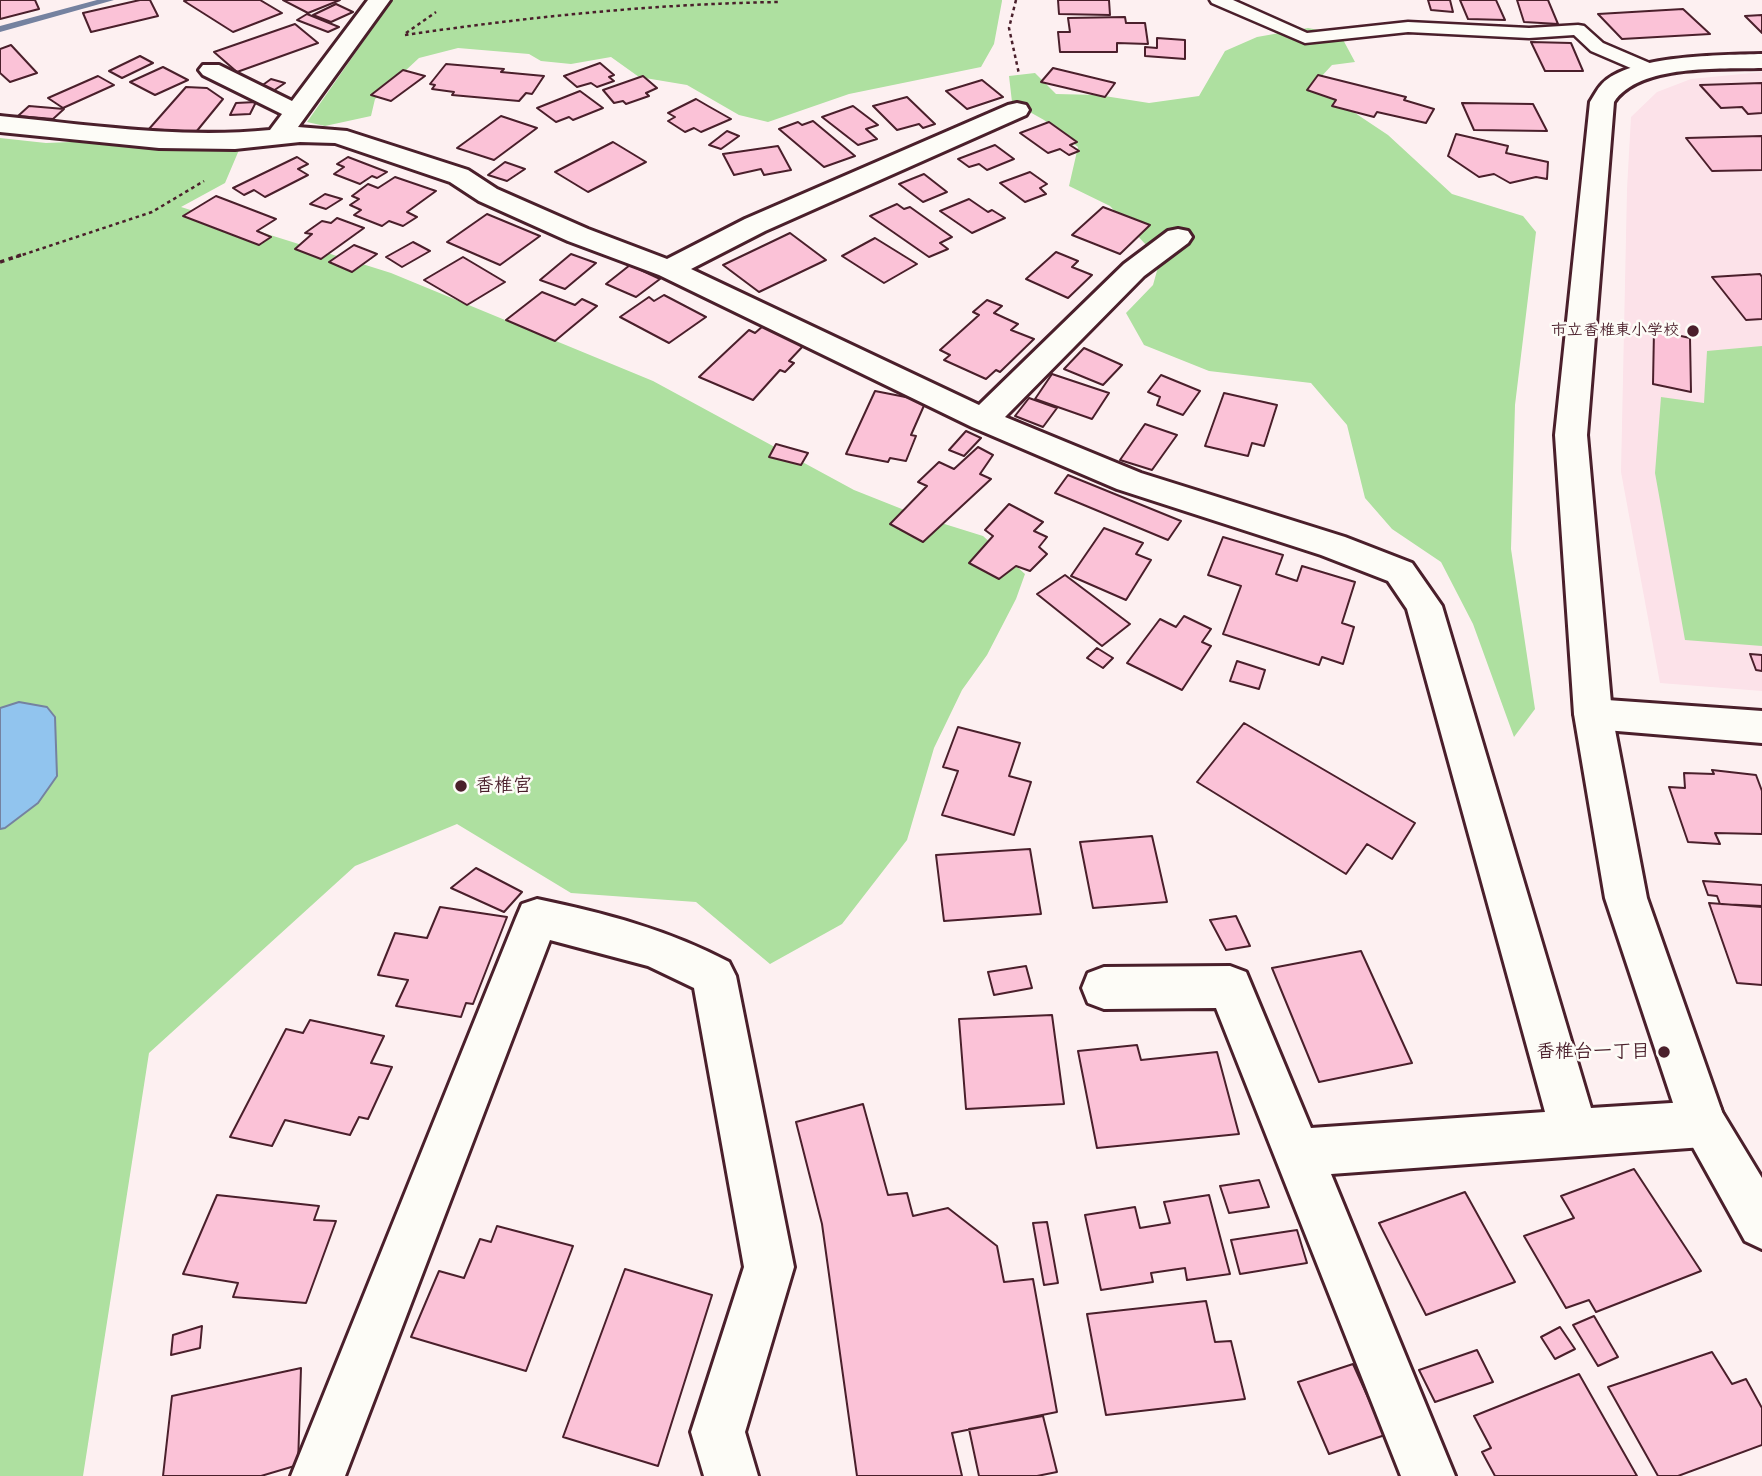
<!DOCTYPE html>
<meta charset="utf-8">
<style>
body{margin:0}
canvas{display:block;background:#fdf0f1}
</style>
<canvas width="1762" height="1476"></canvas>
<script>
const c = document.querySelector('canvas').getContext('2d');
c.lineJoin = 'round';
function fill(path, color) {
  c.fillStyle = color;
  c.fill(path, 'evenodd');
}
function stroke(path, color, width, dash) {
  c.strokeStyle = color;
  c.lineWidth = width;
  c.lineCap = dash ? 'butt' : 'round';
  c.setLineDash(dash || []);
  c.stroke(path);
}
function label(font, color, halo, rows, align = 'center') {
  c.font = font + ' "Patrick Hand","Klee One",sans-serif';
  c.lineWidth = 5;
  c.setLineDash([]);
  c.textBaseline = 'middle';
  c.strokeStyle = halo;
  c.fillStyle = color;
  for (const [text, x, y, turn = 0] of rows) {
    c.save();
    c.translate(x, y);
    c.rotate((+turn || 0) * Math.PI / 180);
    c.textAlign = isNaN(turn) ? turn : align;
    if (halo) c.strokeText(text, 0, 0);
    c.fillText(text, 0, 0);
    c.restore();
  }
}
fill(new Path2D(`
 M 1762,72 L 1762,691 L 1660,683 L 1621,472 L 1627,189 L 1631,117 L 1657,92 L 1691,79 Z`), '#fce2e9');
fill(new Path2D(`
 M 390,0 L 1002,0 L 1002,1 L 994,44 L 981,67 L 849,94 L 768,122 L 739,115 L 687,85 L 639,77 L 611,57 L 571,64 L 541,61 L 529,54 L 458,48 L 419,58 L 375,99 L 371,116 L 325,126 L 307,122 L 363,42 L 383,6 Z
 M 1308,28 L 1340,34 L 1355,62 L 1332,65 L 1320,78 L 1346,107 L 1388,135 L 1452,194 L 1523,216 L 1536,232 L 1515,405 L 1511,549 L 1535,709 L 1514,737 L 1473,624 L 1441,562 L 1392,529 L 1365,498 L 1347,425 L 1311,383 L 1209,371 L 1144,345 L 1126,313 L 1153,285 L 1160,260 L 1110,206 L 1069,186 L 1078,147 L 1044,120 L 1012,102 L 1009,76 L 1035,73 L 1056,94 L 1098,95 L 1149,103 L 1199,96 L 1225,51 L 1257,37 Z
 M 0,138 L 46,143 L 121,140 L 239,150 L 225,183 L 181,207 L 391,273 L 653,381 L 854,490 L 922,517 L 983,536 L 1025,574 L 1016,599 L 987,655 L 962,690 L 934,748 L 907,840 L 842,924 L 770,964 L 696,902 L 571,893 L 457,824 L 355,866 L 149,1053 L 83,1476 L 0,1476 Z
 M 1762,346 L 1762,646 L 1685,640 L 1655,473 L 1661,397 L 1704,403 L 1707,351 Z`), '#aee0a0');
const water = new Path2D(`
 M 19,702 L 47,707 L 55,717 L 57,776 L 38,803 L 5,828 L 0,829 L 0,708 Z`);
fill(water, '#91c4ee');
stroke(water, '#7582a0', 2);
fill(new Path2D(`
 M 97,0 L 114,0 L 0,32 L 0,26 Z`), '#7582a0');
const building = new Path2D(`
 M 0,0 L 35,0 L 39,9 L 0,19 Z
 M 140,0 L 150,0 L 158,16 L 91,32 L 83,13 Z
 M 188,0 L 260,0 L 282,13 L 233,32 L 184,1 Z
 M 283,0 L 340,0 L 308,13 Z
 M 1058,0 L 1109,0 L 1110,15 L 1059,14 Z
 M 1428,0 L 1450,0 L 1453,12 L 1431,10 Z
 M 1460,0 L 1496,0 L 1505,20 L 1468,19 Z
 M 1517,0 L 1548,0 L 1558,24 L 1524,22 Z
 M 336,4 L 353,12 L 331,22 L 313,15 Z
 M 1683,9 L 1710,34 L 1622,39 L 1598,14 Z
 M 307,14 L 339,27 L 328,32 L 297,20 Z
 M 1762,15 L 1762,33 L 1745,16 Z
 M 1125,17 L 1126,23 L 1145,23 L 1148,44 L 1117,43 L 1117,52 L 1060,52 L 1058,32 L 1070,32 L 1068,18 Z
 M 295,24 L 318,43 L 237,72 L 214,52 Z
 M 1157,38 L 1185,40 L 1185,59 L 1145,56 L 1145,47 L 1157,48 Z
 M 1531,42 L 1571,43 L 1583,71 L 1545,71 Z
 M 11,45 L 37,73 L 10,82 L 0,73 L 0,49 Z
 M 140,56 L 153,63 L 122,78 L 109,71 Z
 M 600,63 L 614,75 L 609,77 L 614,81 L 597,87 L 591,83 L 577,87 L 564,76 Z
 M 446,64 L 504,69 L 501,72 L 544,76 L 532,94 L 526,93 L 519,101 L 452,95 L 454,92 L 432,89 L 435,85 L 430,84 Z
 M 163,67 L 188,80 L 155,95 L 130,82 Z
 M 1053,68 L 1115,83 L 1105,97 L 1041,82 Z
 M 403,70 L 425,76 L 391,101 L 371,95 Z
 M 1318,75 L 1406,97 L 1404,100 L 1434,109 L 1426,123 L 1377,112 L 1374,117 L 1332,106 L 1336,100 L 1307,90 Z
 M 98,76 L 114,85 L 63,108 L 48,98 Z
 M 643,76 L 657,88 L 646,93 L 649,96 L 626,104 L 623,101 L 614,103 L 603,90 Z
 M 271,79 L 285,83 L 273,91 L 260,87 Z
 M 982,80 L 1003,97 L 967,109 L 946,91 Z
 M 1762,83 L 1762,113 L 1748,114 L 1742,107 L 1721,108 L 1700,85 Z
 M 186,87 L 207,88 L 223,99 L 196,132 L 149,129 Z
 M 580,91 L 603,108 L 573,120 L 569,117 L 556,122 L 537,108 Z
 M 907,97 L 935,124 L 923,128 L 919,124 L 897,130 L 873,106 Z
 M 696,99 L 708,106 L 731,119 L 701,132 L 694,128 L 685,132 L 668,121 L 675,117 L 668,113 Z
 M 256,102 L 250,114 L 230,115 L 236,103 Z
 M 1462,103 L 1533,104 L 1547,131 L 1474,130 Z
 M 29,106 L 64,109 L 53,119 L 18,116 Z
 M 853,106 L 878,125 L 866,129 L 877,139 L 858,145 L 822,117 Z
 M 501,116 L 537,128 L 494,160 L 457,148 Z
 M 813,121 L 855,156 L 824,167 L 779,129 L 798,122 L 802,125 Z
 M 1049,122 L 1077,142 L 1070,145 L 1079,151 L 1069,155 L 1060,149 L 1048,153 L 1020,133 Z
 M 727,131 L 739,136 L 721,149 L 709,145 Z
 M 1456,134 L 1508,146 L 1506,153 L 1548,162 L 1547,179 L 1536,177 L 1510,183 L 1494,174 L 1479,177 L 1448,156 Z
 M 1762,136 L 1762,170 L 1712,171 L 1686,138 Z
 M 613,142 L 646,162 L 588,192 L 555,172 Z
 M 995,145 L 1014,159 L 987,170 L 979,164 L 969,167 L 958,159 Z
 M 778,146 L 791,170 L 764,175 L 761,169 L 734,175 L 723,154 Z
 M 297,157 L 308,164 L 298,169 L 308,175 L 265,197 L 254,190 L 244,195 L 233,188 Z
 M 348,157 L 387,172 L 377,178 L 372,176 L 360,184 L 334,174 L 344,167 L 337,164 Z
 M 505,162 L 525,169 L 507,181 L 488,175 Z
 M 1030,172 L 1047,184 L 1040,188 L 1046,194 L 1025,202 L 1000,183 Z
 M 924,174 L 947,192 L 923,202 L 899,184 Z
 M 395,177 L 436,191 L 407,212 L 417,217 L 403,226 L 389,221 L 382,226 L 354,215 L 361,210 L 350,205 L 359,199 L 352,196 L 368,184 L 378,188 Z
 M 325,194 L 342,199 L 326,209 L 310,204 Z
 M 216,196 L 276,219 L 257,231 L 271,237 L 259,245 L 183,216 Z
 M 969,199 L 988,212 L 992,210 L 1005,218 L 972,233 L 940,211 Z
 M 897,204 L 904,209 L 910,207 L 952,237 L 940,243 L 948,249 L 929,257 L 870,216 Z
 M 1103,207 L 1150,225 L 1120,254 L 1072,235 Z
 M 487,214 L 540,236 L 500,265 L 447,242 Z
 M 337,218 L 364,228 L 321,259 L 295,249 L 312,234 L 305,233 L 322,221 L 331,223 Z
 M 790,233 L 826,260 L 759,292 L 723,265 Z
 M 875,238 L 917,264 L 884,283 L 842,256 Z
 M 413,242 L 430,251 L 402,267 L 386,257 Z
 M 354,245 L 377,254 L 352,272 L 329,262 Z
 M 1056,252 L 1078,261 L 1072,267 L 1092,275 L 1068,298 L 1026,279 Z
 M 571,254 L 596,263 L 565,289 L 540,280 Z
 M 463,257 L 505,282 L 467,305 L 424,280 Z
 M 630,265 L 660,279 L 636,297 L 606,284 Z
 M 1760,274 L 1762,277 L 1762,319 L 1746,320 L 1712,277 Z
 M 542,292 L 575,305 L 582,299 L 597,306 L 555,341 L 506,320 Z
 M 664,295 L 706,317 L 669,343 L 620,317 L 649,297 L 654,301 Z
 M 987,300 L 1002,306 L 994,313 L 1018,324 L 1011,330 L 1034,339 L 1000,372 L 996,370 L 986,379 L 944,360 L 950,355 L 940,350 L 979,315 L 973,312 Z
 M 763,326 L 804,345 L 789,361 L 794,363 L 785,372 L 780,370 L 753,400 L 699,377 L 749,330 L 755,333 Z
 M 1654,330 L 1690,338 L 1691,392 L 1653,384 Z
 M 1084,348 L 1122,365 L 1103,385 L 1064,369 Z
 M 1052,374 L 1109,393 L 1092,419 L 1035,399 Z
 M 1161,375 L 1200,391 L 1183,415 L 1157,405 L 1160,397 L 1148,392 Z
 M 875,391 L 926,401 L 911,435 L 916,436 L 906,461 L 890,458 L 888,462 L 846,454 Z
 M 1224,393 L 1277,405 L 1264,446 L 1252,443 L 1248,456 L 1205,446 Z
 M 1029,398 L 1057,408 L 1043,427 L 1015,416 Z
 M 1145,424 L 1177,435 L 1152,470 L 1120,460 Z
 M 966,431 L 981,438 L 964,456 L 949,450 Z
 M 776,444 L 808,453 L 801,465 L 769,457 Z
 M 978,447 L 993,455 L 980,474 L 991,479 L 923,542 L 890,524 L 927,486 L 918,482 L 939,462 L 954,469 Z
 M 1068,475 L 1181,521 L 1168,540 L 1055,493 Z
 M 1009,504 L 1043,522 L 1034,531 L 1047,537 L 1039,547 L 1047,554 L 1030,571 L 1016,566 L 999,579 L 969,563 L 993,536 L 985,530 Z
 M 1104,528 L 1143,543 L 1136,554 L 1151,560 L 1126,600 L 1071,576 Z
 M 1223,537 L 1283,555 L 1276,574 L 1297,581 L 1302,566 L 1355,582 L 1342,623 L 1354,627 L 1343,664 L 1322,657 L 1319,665 L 1223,634 L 1241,586 L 1208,575 Z
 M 1065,575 L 1130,624 L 1102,646 L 1037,594 Z
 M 1184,616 L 1211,629 L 1202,642 L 1211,646 L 1182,690 L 1127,663 L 1160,619 L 1176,627 Z
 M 1097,648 L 1113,658 L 1103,668 L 1087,658 Z
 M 1750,654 L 1762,655 L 1762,671 L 1756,670 Z
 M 1237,661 L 1265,670 L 1259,689 L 1230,681 Z
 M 1244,723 L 1415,823 L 1392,859 L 1367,844 L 1346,874 L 1197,782 Z
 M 958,727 L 1020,743 L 1009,776 L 1031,782 L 1014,835 L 942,815 L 958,771 L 943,767 Z
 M 1712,770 L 1756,775 L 1762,791 L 1762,834 L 1715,833 L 1720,844 L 1688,842 L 1669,787 L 1685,788 L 1684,773 L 1714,774 Z
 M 1152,836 L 1167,902 L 1093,908 L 1080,842 Z
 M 1030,849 L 1041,914 L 944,921 L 936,855 Z
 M 476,868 L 522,892 L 504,912 L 451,888 Z
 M 1703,881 L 1762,885 L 1762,906 L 1720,904 L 1717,896 L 1708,895 Z
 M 1709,903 L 1762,907 L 1762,985 L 1737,983 Z
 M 440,907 L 507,917 L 473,1004 L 466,1003 L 461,1017 L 396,1006 L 408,980 L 378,975 L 395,933 L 427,938 Z
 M 1236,916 L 1250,946 L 1226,950 L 1210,920 Z
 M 1361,951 L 1412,1063 L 1319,1082 L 1272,968 Z
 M 1026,966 L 1032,988 L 994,995 L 988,972 Z
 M 1052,1015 L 1064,1104 L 966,1109 L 959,1019 Z
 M 310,1020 L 384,1036 L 371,1063 L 392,1067 L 368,1119 L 359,1117 L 350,1135 L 285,1120 L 272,1146 L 230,1137 L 286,1029 L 303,1033 Z
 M 1137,1045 L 1141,1060 L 1217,1052 L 1239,1134 L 1097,1148 L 1078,1051 Z
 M 863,1104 L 888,1195 L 907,1193 L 913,1216 L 948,1208 L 997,1246 L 1004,1282 L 1033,1279 L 1057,1412 L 952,1433 L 962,1476 L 857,1476 L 822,1224 L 796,1122 Z
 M 1634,1169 L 1701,1271 L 1596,1312 L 1589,1300 L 1566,1308 L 1524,1236 L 1574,1218 L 1561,1196 Z
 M 1259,1180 L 1269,1207 L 1229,1213 L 1220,1186 Z
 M 1465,1192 L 1515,1282 L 1426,1315 L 1379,1223 Z
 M 217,1195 L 319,1206 L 314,1220 L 336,1221 L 306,1303 L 233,1297 L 238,1283 L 183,1274 Z
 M 1209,1195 L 1230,1274 L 1187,1280 L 1185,1268 L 1151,1273 L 1153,1282 L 1101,1290 L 1085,1215 L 1135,1207 L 1140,1228 L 1170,1223 L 1164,1202 Z
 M 1047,1222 L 1058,1283 L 1044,1285 L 1033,1223 Z
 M 497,1226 L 573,1246 L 526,1371 L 411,1337 L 439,1271 L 464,1278 L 480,1239 L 491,1242 Z
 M 1297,1230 L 1307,1263 L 1240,1274 L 1231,1240 Z
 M 625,1269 L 712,1295 L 658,1466 L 563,1437 Z
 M 1206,1301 L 1215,1342 L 1231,1341 L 1245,1399 L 1106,1415 L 1087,1314 Z
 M 1594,1316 L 1618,1357 L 1598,1366 L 1573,1325 Z
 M 202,1326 L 200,1348 L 171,1355 L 173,1335 Z
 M 1560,1327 L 1575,1349 L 1555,1359 L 1541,1337 Z
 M 1477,1350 L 1493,1382 L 1435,1402 L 1419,1370 Z
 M 1712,1352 L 1732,1384 L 1746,1379 L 1762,1408 L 1762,1445 L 1678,1476 L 1658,1476 L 1608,1387 Z
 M 1353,1364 L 1385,1435 L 1329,1454 L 1298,1382 Z
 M 301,1368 L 298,1465 L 261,1476 L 163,1476 L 172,1396 Z
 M 1579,1374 L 1637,1476 L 1495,1476 L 1482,1452 L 1491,1448 L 1474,1416 Z
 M 1043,1416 L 1057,1472 L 1037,1476 L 979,1476 L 969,1429 Z`);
fill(building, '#fbc2d7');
stroke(building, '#4a1f2b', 2);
const lane = new Path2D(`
 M 1210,0 L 1233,0 L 1307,33 L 1408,22 L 1529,28 L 1578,25 L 1584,26 L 1603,43 L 1659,67 L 1662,71 L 1653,76 L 1647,75 L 1591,51 L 1574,35 L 1529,38 L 1408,32 L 1305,43 L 1212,3 Z`);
const street = new Path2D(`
 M 368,0 L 390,0 L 298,127 L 347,131 L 468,170 L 497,189 L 588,229 L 667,259 L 745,219 L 1008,105 L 1017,103 L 1026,105 L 1029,110 L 1026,115 L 765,231 L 691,269 L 979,405 L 1124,264 L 1168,231 L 1178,229 L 1188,231 L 1192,237 L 1188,243 L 1144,276 L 1005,417 L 1141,473 L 1345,537 L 1412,563 L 1442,606 L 1591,1108 L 1703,1101 L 1720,1107 L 1726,1124 L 1720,1141 L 1703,1147 L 1331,1174 L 1455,1476 L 1401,1476 L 1216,1008 L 1104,1009 L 1088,1003 L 1082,988 L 1088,973 L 1104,967 L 1230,966 L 1246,972 L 1311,1128 L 1545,1112 L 1407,609 L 1388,581 L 1321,555 L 1117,489 L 972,427 L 659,275 L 568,241 L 479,201 L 450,182 L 335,143 L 300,142 L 235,149 L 159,148 L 0,132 L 0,116 C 90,125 180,139 270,130 L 282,114 L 203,75 L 199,70 L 203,65 L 219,65 L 292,101 Z
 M 1593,699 L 1762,711 L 1762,743 L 1593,729 L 1580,725 L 1574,714 L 1580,703 Z
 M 537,899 C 604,913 669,930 729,962 L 736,976 L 794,1267 L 745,1432 L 758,1476 L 704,1476 L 691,1432 L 744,1267 L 694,988 L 648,966 L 550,940 L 345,1476 L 291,1476 L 516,918 L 522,904 Z`);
const secondary = new Path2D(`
 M 1762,54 L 1762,68 C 1721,69 1639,64 1614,102 L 1587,435 L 1612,714 L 1647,898 L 1722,1112 L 1762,1178 L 1762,1249 L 1745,1241 L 1680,1124 L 1605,898 L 1574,714 L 1555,435 L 1590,102 C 1594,96 1597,89 1602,84 C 1629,55 1723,55 1762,54 Z`);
stroke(lane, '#4a1f2b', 5);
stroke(street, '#4a1f2b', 6);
stroke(secondary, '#4a1f2b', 6);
stroke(new Path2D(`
 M 1016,0 L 1009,28 L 1019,74
 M 406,33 L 436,12
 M 405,35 C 528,17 653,4 778,2
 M 16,257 L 152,212 L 204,181`), '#4a1f2b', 2.5, [3.5, 3.5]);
stroke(new Path2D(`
 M 0,262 L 21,255`), '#4a1f2b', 3.5, [4.5, 4.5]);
fill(lane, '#fdfcf7');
fill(street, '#fdfcf7');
fill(secondary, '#fdfcf7');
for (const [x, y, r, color] of [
 [1693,331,7,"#4a1f2b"],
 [461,786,7,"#4a1f2b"],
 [1664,1052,7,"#4a1f2b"]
]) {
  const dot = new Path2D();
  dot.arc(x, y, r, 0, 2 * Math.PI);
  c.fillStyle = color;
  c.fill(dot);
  stroke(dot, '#fdfcf7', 2.5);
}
label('bold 16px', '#4a1f2b', '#fdfcf7', [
 ["市立香椎東小学校",1679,331]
], 'right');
label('bold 19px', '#4a1f2b', '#fdfcf7', [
 ["香椎宮",475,786],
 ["香椎台一丁目",1650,1052,"right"]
], 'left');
</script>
